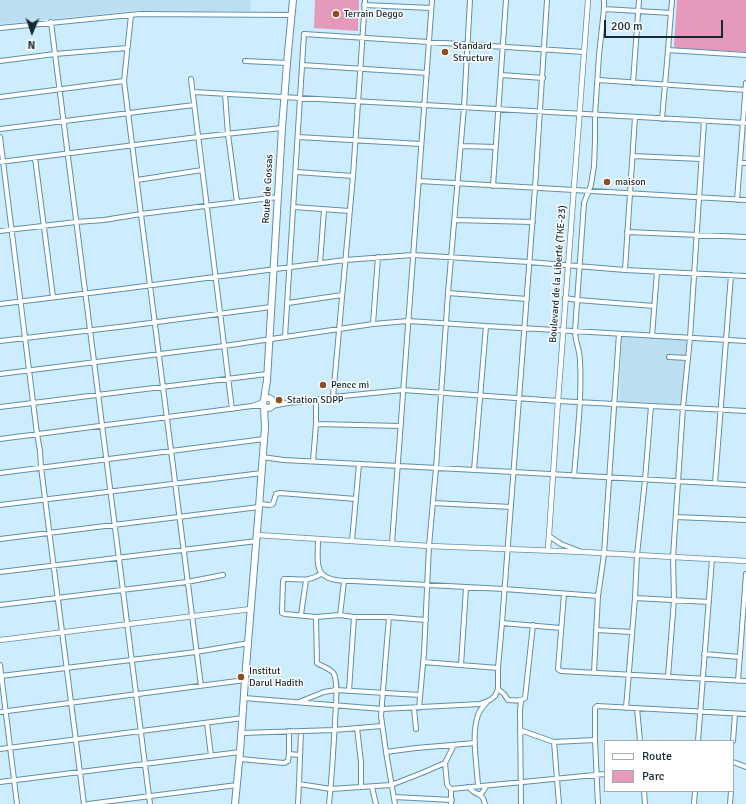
<!DOCTYPE html>
<meta charset="utf-8">
<style>
body{margin:0}
#map{position:relative;width:746px;height:804px;overflow:hidden;background:#cdecfd;font-family:Signika,sans-serif}
canvas{display:block}
.legend{position:absolute;left:604px;top:740px;width:130px;height:52px;box-sizing:border-box;background:#fff;border:1px solid #a1aaae;margin:0;padding:5px 7px;list-style:none;font-size:12px;color:#152a34}
.legend li{display:flex;align-items:center;gap:8px;height:20px}
.legend b{width:20px;border:1px solid #a1aaae}
.north{position:absolute;left:12px;top:12px;width:40px;height:40px;-webkit-text-stroke:3px #fff;paint-order:stroke;rotate:182deg;font-size:11px;font-weight:700;line-height:16px;text-align:center;color:#152a34}
.north::after{content:'';display:block;margin:auto;width:14px;height:18px;background:#152a34;clip-path:polygon(50% 0,100% 100%,50% 72%,0 100%)}
.scale{position:absolute;left:604px;top:20px;width:119px;height:18px;box-sizing:border-box;border:2px solid #152a34;border-top:0;padding-left:5px;font-size:12px;line-height:14px;white-space:nowrap;color:#152a34;-webkit-text-stroke:3px #fff;paint-order:stroke}
</style>
<div id="map">
<canvas width="746" height="804"></canvas>
<ul class="legend">
<li><b style="height:5px;background:#fff"></b>Route</li>
<li><b style="height:11px;background:#e599bb"></b>Parc</li>
</ul>
<div class="north">N</div>
<div class="scale">200 m</div>
</div>
<script>
const c = document.querySelector('canvas').getContext('2d');
c.lineJoin = 'round';
function fill(path, color) {
  c.fillStyle = color;
  c.fill(path, 'evenodd');
}
function stroke(path, color, width, dash) {
  c.strokeStyle = color;
  c.lineWidth = width;
  c.lineCap = dash ? 'butt' : 'round';
  c.setLineDash(dash || []);
  c.stroke(path);
}
function label(font, color, halo, rows, align = 'center') {
  c.font = font + ' Signika,sans-serif';
  c.lineWidth = 3;
  c.setLineDash([]);
  c.textBaseline = 'middle';
  c.strokeStyle = halo;
  c.fillStyle = color;
  for (const [text, x, y, turn = 0] of rows) {
    c.save();
    c.translate(x, y);
    c.rotate((+turn || 0) * Math.PI / 180);
    c.textAlign = isNaN(turn) ? turn : align;
    if (halo) c.strokeText(text, 0, 0);
    c.fillText(text, 0, 0);
    c.restore();
  }
}
fill(new Path2D(`
 M 0,0 L 251,0 L 250,11 L 133,11 L 0,24 Z
 M 622,335 L 689,340 L 682,405 L 619,401 Z`), '#bbdef1');
fill(new Path2D(`
 M 315,0 L 359,0 L 358,31 L 314,28 Z
 M 677,0 L 746,0 L 746,52 L 675,48 L 674,46 Z`), '#e599bb');
const minor = new Path2D(`
 M 604,0 L 604,9 L 671,13
 M 364,5 L 431,8
 M 131,15 L 124,81 L 201,686
 M 51,22 L 150,804
 M 0,28 L 140,14 L 292,15
 M 668,50 L 672,0
 M 0,61 L 55,54 L 127,48
 M 245,61 L 287,63
 M 302,65 L 427,73
 M 501,75 L 543,78
 M 191,79 L 232,409
 M 598,80 L 746,90
 M 633,83 L 639,0
 M 193,92 L 746,123
 M 225,94 L 228,134 L 237,202
 M 0,97 L 124,81
 M 662,119 L 668,50 L 746,55
 M 0,129 L 194,105
 M 0,137 L 37,434 L 40,451 L 41,467 L 84,804
 M 298,137 L 421,144
 M 461,146 L 496,147
 M 633,156 L 701,159
 M 35,158 L 53,297
 M 0,162 L 198,137 L 282,128
 M 740,163 L 746,163
 M 296,172 L 353,176
 M 137,180 L 202,170
 M 419,181 L 746,200
 M 493,186 L 506,0
 M 737,200 L 746,83
 M 294,207 L 349,211
 M 454,220 L 533,222
 M 0,231 L 76,222 L 104,220 L 141,214 L 278,197
 M 627,232 L 746,237
 M 320,263 L 324,210
 M 625,270 L 635,117
 M 448,293 L 527,299
 M 565,298 L 577,300 L 654,306
 M 288,303 L 342,295
 M 0,304 L 122,289 L 345,260 L 413,255 L 529,262 L 625,270 L 746,276
 M 373,324 L 378,257
 M 652,336 L 657,272
 M 285,337 L 304,34 L 584,52
 M 0,341 L 127,326 L 271,307
 M 669,357 L 688,358
 M 0,374 L 224,346 L 373,324 L 408,321 L 486,326 L 746,341
 M 333,397 L 353,176 L 365,0
 M 263,402 L 252,406 L 264,406
 M 288,403 L 316,400 L 333,397 L 403,390 L 558,401 L 746,411
 M 272,406 L 288,403 L 273,402
 M 0,407 L 267,374
 M 316,424 L 401,426
 M 0,439 L 252,406
 M 262,457 L 284,460 L 514,472 L 746,485
 M 313,461 L 316,424 L 316,400
 M 474,470 L 486,326
 M 0,473 L 264,439
 M 574,476 C 577,438 582,399 580,361 C 580,350 575,341 575,331 L 584,203 L 591,185 L 594,166 L 595,141 L 595,115 L 599,55 L 604,9
 M 715,483 L 731,275
 M 433,503 L 511,507
 M 260,504 L 270,505 L 273,504 L 276,494 L 280,493 L 356,499
 M 0,505 L 262,473
 M 676,517 L 746,520
 M 549,536 L 561,544 L 579,551
 M 0,539 L 259,507
 M 318,539 C 318,564 312,579 344,581 L 340,615 L 354,617 L 389,617 L 426,620
 M 352,541 L 359,464
 M 392,543 L 432,0
 M 0,572 L 257,541
 M 321,574 C 307,583 298,578 284,579 L 283,581 L 282,611 L 282,613 L 285,614 L 316,617 L 317,663 C 321,666 332,669 334,674 C 339,686 335,711 335,724 C 333,751 332,777 329,804
 M 344,581 L 353,581 L 504,589 L 598,596
 M 564,594 L 558,669 L 561,671 L 746,681
 M 635,598 L 709,602
 M 0,605 L 187,582 L 223,575
 M 301,615 L 306,580
 M 316,617 L 340,615
 M 389,617 L 384,678 L 381,716 L 386,752 L 395,804
 M 502,623 L 561,628
 M 596,630 L 632,632
 M 704,654 L 740,657
 M 423,662 L 498,668
 M 0,665 L 17,804
 M 461,665 L 466,588
 M 594,672 L 598,596 L 604,554 L 619,334
 M 1,676 L 196,652 L 249,643
 M 668,677 L 674,600 L 673,557 L 683,407 L 690,338 L 704,121
 M 738,681 L 746,574
 M 498,689 L 504,694 L 508,700 C 514,700 521,702 525,698 L 533,625
 M 349,691 L 354,617
 M 244,698 L 382,709 L 480,704 L 490,700 L 495,696 L 498,689 L 498,668 L 502,623 L 535,188 L 547,0
 M 521,701 L 520,711 L 521,804
 M 299,702 L 324,692 L 336,690 L 420,695
 M 414,708 L 416,729
 M 419,708 L 424,653 L 429,546 L 436,468 L 448,293 L 464,107 L 470,0
 M 626,708 L 635,598 L 637,555 L 645,480 L 651,406
 M 637,708 L 640,741
 M 0,712 L 245,680
 M 207,723 L 211,756
 M 357,728 L 361,762 L 361,787
 M 520,730 L 554,742 L 595,740
 M 289,731 L 289,754
 M 242,733 L 334,730 L 382,726
 M 698,741 L 712,559
 M 733,741 L 735,714
 M 554,742 L 559,804
 M 0,749 L 243,718
 M 386,752 L 416,748 L 475,743
 M 240,759 L 284,763 L 288,761 L 289,754 L 300,755
 M 733,762 L 746,767
 M 0,782 L 240,752
 M 299,784 L 301,731
 M 478,786 C 477,765 471,734 478,715 C 480,710 483,706 487,702
 M 372,787 L 376,804
 M 468,787 L 474,792 L 480,795
 M 451,789 L 605,774
 M 644,791 L 645,804
 M 394,797 L 452,800
 M 88,804 L 237,785
 M 298,804 L 299,784 L 331,789 L 391,785 L 422,773 L 445,763
 M 451,804 L 451,789 L 448,786 L 447,784 L 445,763 L 454,745
 M 485,804 L 483,798 L 480,795 L 484,790 L 486,786
 M 598,804 L 595,740 L 595,708 L 597,706 L 746,714
 M 694,804 L 695,791
 M 730,804 L 731,791`);
const tertiary = new Path2D(`
 M 257,535 L 429,546 L 583,552 L 746,561
 M 548,550 L 558,401 L 588,0
 M 0,640 L 251,609`);
const primary = new Path2D(`
 M263 403a5 5 0 1 1 10 0a5 5 0 1 1-10 0Z
 M 264,400 L 267,380 L 282,128 L 287,63 L 293,0
 M 235,804 L 240,752 L 245,680 L 259,507 L 265,427 L 264,407`);
stroke(minor, '#5e90a9', 6);
stroke(tertiary, '#5e90a9', 6);
stroke(primary, '#5e90a9', 8);
stroke(minor, '#fff', 4);
stroke(tertiary, '#fff', 4.5);
stroke(primary, '#fff', 6);
for (const [x, y, r, color] of [
 [336,14,4,"#8f4c1e"],
 [445,52,4,"#8f4c1e"],
 [607,182,4,"#8f4c1e"],
 [323,385,4,"#8f4c1e"],
 [279,400,4,"#8f4c1e"],
 [241,677,4,"#8f4c1e"]
]) {
  const dot = new Path2D();
  dot.arc(x, y, r, 0, 2 * Math.PI);
  c.fillStyle = color;
  c.fill(dot);
  stroke(dot, '#fff', 1.5);
}
label('10px', '#152a34', '#fff', [
 ["Terrain Deggo",344,14],
 ["Standard",453,46],
 ["Structure",453,58],
 ["maison",615,182],
 ["Pencc mi",331,385],
 ["Station SDPP",287,400],
 ["Institut",249,671],
 ["Darul Hadith",249,683]
], 'left');
label('10px', '#152a34', '#fff', [
 ["Route de Gossas",268,189,-87],
 ["Boulevard de la Liberté (TKE-23)",558,274,-86]
]);
</script>
